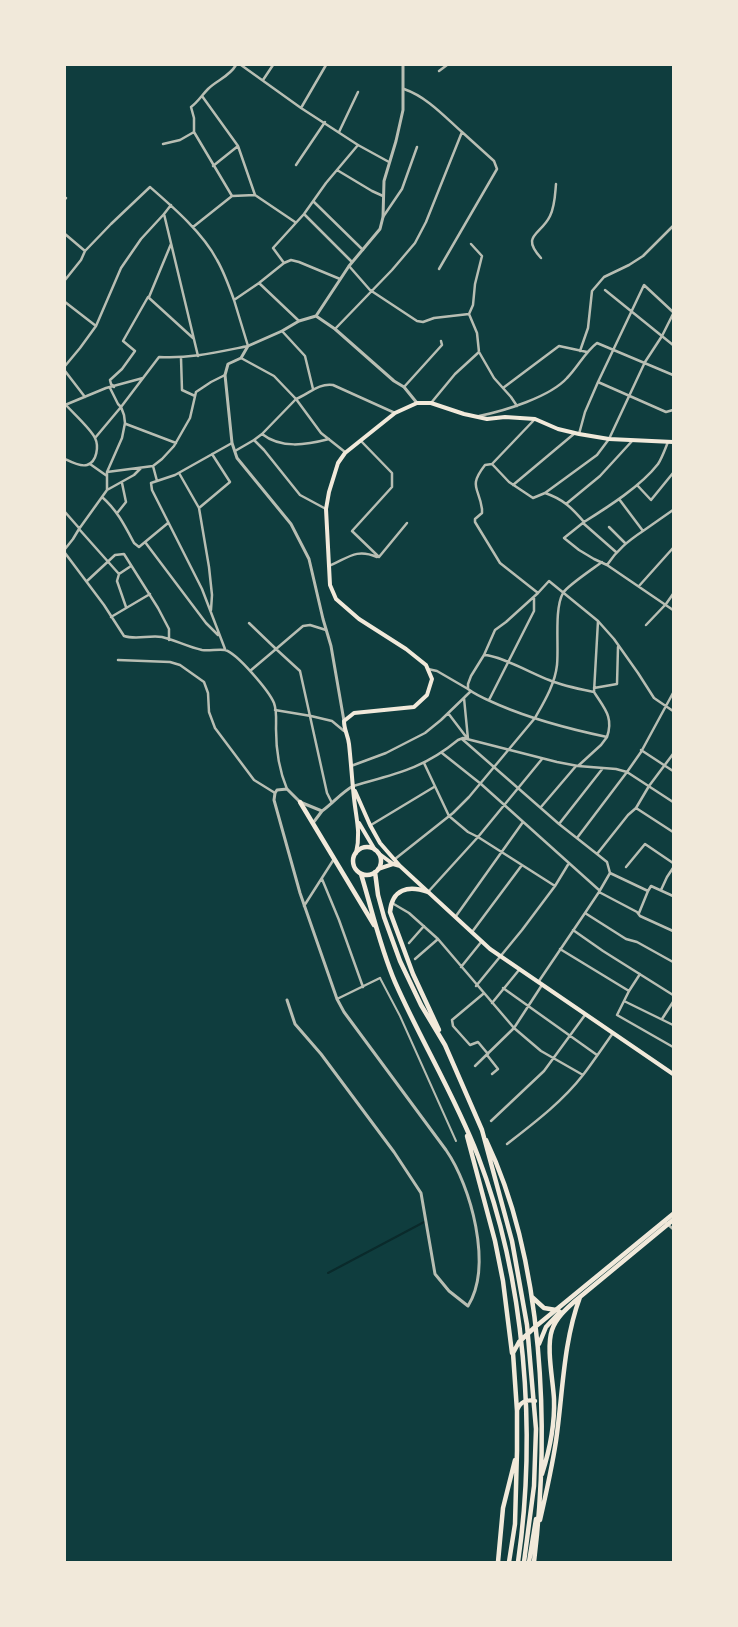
<!DOCTYPE html>
<style>
body{margin:0}
#map{position:relative;width:738px;height:1627px;overflow:hidden;background:#0f3d3e;font-family:Montserrat,sans-serif}
canvas{display:block}
.frame{position:absolute;inset:0;border:66px solid #f1e9da;pointer-events:none}
</style>
<div id="map">
<canvas width="738" height="1627"></canvas>
<div class="frame"></div>
</div>
<script>
const c = document.querySelector('canvas').getContext('2d');
c.lineJoin = 'round';
function stroke(path, color, width, dash) {
  c.strokeStyle = color;
  c.lineWidth = width;
  c.lineCap = dash ? 'butt' : 'round';
  c.setLineDash(dash || []);
  c.stroke(path);
}
stroke(new Path2D(`
 M 328,1273 L 426,1221`), '#0a2a2b', 2);
stroke(new Path2D(`
 M 380,978 L 400,1016 L 456,1141`), '#b8beb3', 2);
stroke(new Path2D(`
 M 241,65 L 301,108 L 358,145 L 389,162
 M 439,71 L 447,65
 M 263,80 L 273,65
 M 404,89 C 427,97 444,116 462,132
 M 202,96 L 238,146 L 255,195
 M 301,108 L 326,65
 M 339,132 L 358,92
 M 163,144 L 180,140 L 194,132
 M 296,165 L 325,122
 M 213,166 L 238,146
 M 337,170 L 372,191 L 383,196
 M 232,196 L 194,132 L 194,118 L 191,107 C 198,102 202,95 208,89 C 217,80 229,77 236,65
 M 65,199 L 66,198
 M 313,201 L 363,250
 M 164,214 L 198,356
 M 304,214 L 352,262
 M 383,217 L 402,189 L 417,147
 M 193,227 L 232,196 L 255,195 L 295,222
 M 65,234 L 85,251
 M 471,244 L 482,256 L 475,284 L 473,305 L 469,314 L 477,333 L 479,352 L 494,378 L 511,397 L 517,406
 M 541,258 C 520,235 541,235 550,216 C 555,206 555,195 556,184
 M 284,263 L 273,248 L 304,214 L 326,183 L 358,145
 M 349,266 L 370,290 L 417,321 L 423,322 L 434,318 L 469,314
 M 65,280 L 81,260 L 85,251 L 111,224 L 150,187 C 173,207 203,233 217,260 C 224,272 229,286 234,300
 M 259,283 L 299,321
 M 605,290 L 673,345
 M 149,297 L 171,244
 M 65,302 L 96,326
 M 673,312 L 644,285 L 598,382 L 666,412 L 673,410
 M 335,329 L 392,270 L 415,243 L 426,222 L 462,132 L 494,161 L 497,169 L 439,269
 M 282,331 L 305,356 L 313,389
 M 580,351 L 588,328 L 592,291 L 604,277 L 629,265 L 643,256 L 673,226
 M 181,358 L 182,390 L 195,396
 M 241,358 L 274,376 L 296,399 C 309,394 318,383 333,385 L 395,413
 M 65,366 L 80,348 L 96,326 L 121,268 L 141,239 L 164,214 L 171,205
 M 65,371 L 85,397
 M 114,387 L 111,384 L 110,380 L 122,369 L 135,351 L 123,341 L 148,297 L 193,338
 M 404,387 L 442,345 L 441,341
 M 503,388 L 559,346 L 587,352
 M 431,403 L 455,374 L 479,352
 M 65,405 L 106,388 L 143,378
 M 65,406 L 66,405 C 73,413 91,429 95,438 C 99,446 97,462 87,465 C 80,467 71,462 65,459
 M 479,416 C 504,411 550,397 567,378 C 578,367 585,352 597,343 L 673,375
 M 535,419 L 492,464 L 485,465 C 468,487 479,487 482,509 L 482,513 L 475,519 L 475,522 L 500,563 L 538,593 L 549,581 L 598,621 L 614,639 L 638,673 L 654,698 L 673,711
 M 126,424 L 176,443
 M 262,434 C 281,449 306,445 329,439
 M 579,434 L 585,412 L 598,382
 M 95,438 L 121,407 L 118,404 L 110,388
 M 254,440 L 264,450 L 300,495 L 326,509
 M 361,441 L 392,473 L 392,487 L 352,531 L 379,557
 M 235,451 L 254,440 L 262,434 L 296,399 L 321,433 L 345,452
 M 90,464 L 107,476
 M 492,464 L 509,482 L 533,498 L 545,493 C 563,499 572,508 584,522 L 564,538 L 579,550 L 594,559 L 607,565 L 673,610
 M 153,466 L 157,481
 M 107,472 L 153,466 L 162,459 L 174,446 L 190,418 L 196,392 L 211,382 L 225,375
 M 179,473 L 199,508 L 209,567 L 212,595 L 211,610
 M 513,485 L 575,433
 M 637,485 L 651,500 L 673,473
 M 107,490 L 134,475 L 141,468
 M 545,493 L 597,455 L 609,439 L 645,362 L 662,336 L 673,314
 M 102,497 C 117,510 125,526 134,543 L 139,547 L 168,523
 M 566,504 L 600,476 L 633,440
 M 199,508 L 230,482 L 212,454
 M 65,512 L 79,528
 M 118,512 L 126,502 L 122,483
 M 584,522 C 608,507 641,486 658,464 C 662,458 665,449 668,442
 M 583,523 L 616,552
 M 609,527 L 625,543
 M 79,529 L 119,574
 M 643,531 L 673,510
 M 145,542 L 206,623 L 218,635
 M 65,549 L 73,539 L 79,529 L 107,490 L 107,472 L 122,438 L 125,423 L 124,415 L 121,407 L 159,357 C 189,359 218,352 248,346 L 234,300 L 259,283 L 284,263 L 291,260 L 299,262 L 340,279
 M 65,553 L 104,605 L 124,636 C 136,640 149,635 162,637 C 175,640 188,647 202,650 C 209,651 218,649 225,650 C 237,653 269,691 274,703 C 277,711 276,720 276,729 C 276,749 279,770 287,789
 M 379,557 L 407,523
 M 607,565 C 617,550 628,541 643,531 L 619,499
 M 329,566 C 348,558 356,548 377,557
 M 87,581 L 115,555 L 124,554 L 158,608 L 169,629 L 169,640
 M 639,586 L 673,548
 M 538,593 L 506,622 L 495,630 L 484,655 L 471,676 L 468,684 L 468,689 C 477,696 488,700 499,705 C 534,720 569,729 607,737 L 601,745 L 578,766 L 616,769 L 627,772 L 577,838
 M 126,607 L 117,581 L 119,574 L 131,566
 M 111,617 L 150,594
 M 249,623 L 276,649 L 303,626 L 310,625 L 326,630
 M 646,625 L 666,604 L 673,594
 M 225,649 L 202,589 L 152,490 L 151,483 L 175,475 L 232,443
 M 484,655 C 499,655 533,674 549,680 C 563,686 579,689 594,692 L 598,621
 M 118,660 L 170,662 L 180,665 L 204,682 L 208,693 L 209,712 L 215,728 L 254,780 L 275,793
 M 428,669 L 437,671 L 468,689
 M 250,671 L 276,649 L 300,671 L 327,793 L 332,803
 M 594,688 L 617,684 L 618,647
 M 594,692 C 604,708 614,717 607,737
 M 673,693 L 641,752 L 627,772 L 673,802
 M 464,698 L 468,739
 M 489,700 L 534,611 L 534,598
 M 275,710 L 311,716 L 332,721 L 344,731
 M 448,713 L 467,738
 M 462,739 L 559,824 L 597,854
 M 641,750 L 673,771
 M 442,753 L 481,784 L 599,890
 M 673,754 L 649,786 L 636,808 L 673,832
 M 424,763 L 449,816 L 468,832 L 478,837 L 555,886 L 522,930 L 476,986
 M 351,766 L 386,753 L 425,733 L 441,720 L 471,691
 M 353,786 C 395,774 423,769 458,740 L 463,738 L 557,762 L 578,766
 M 541,807 L 576,766
 M 636,808 L 628,815 L 597,854 L 607,862 L 610,873 L 599,892 L 637,912 L 640,916 L 673,931
 M 559,824 L 603,768
 M 371,825 L 434,787
 M 395,859 L 453,813 L 469,797 L 535,718 C 544,702 555,684 557,665 C 559,646 554,609 563,593 C 567,586 594,568 602,562
 M 626,867 L 645,844 L 673,863
 M 610,873 L 648,891 L 651,886 L 673,896
 M 322,879 L 339,920 L 363,987
 M 555,886 L 569,863
 M 661,890 L 667,877 L 673,868
 M 428,892 L 478,837 L 542,759
 M 599,892 L 585,913 L 626,939 L 637,942 L 673,962
 M 392,903 L 409,913 L 438,939 L 514,1028 L 541,1051 L 583,1075
 M 304,906 L 334,859
 M 639,913 L 648,891
 M 456,916 L 523,822
 M 573,930 L 603,951 L 673,995
 M 472,932 L 522,865
 M 409,943 L 424,926
 M 560,949 L 629,991 L 640,974
 M 415,959 L 438,939
 M 461,967 L 482,941
 M 539,981 L 585,913
 M 503,988 L 597,1055
 M 629,991 L 624,1001 L 673,1025
 M 483,994 L 452,1020 L 453,1026 L 470,1045 L 478,1042 L 488,1054
 M 337,999 L 380,978
 M 624,1001 L 617,1015 L 673,1047
 M 492,1003 L 519,970
 M 662,1019 L 673,1002
 M 487,1055 L 498,1069 L 492,1074
 M 475,1066 L 514,1028 L 542,985
 M 491,1121 L 544,1071 L 585,1015
 M 507,1144 C 534,1123 562,1102 583,1075 C 593,1062 603,1047 613,1033
 M 664,1221 L 673,1229`), '#b8beb3', 2.5);
stroke(new Path2D(`
 M 316,316 L 299,321 L 282,331 L 248,346 L 241,358 L 228,364 L 225,375 L 232,443 L 237,458 L 291,524 L 309,559 L 323,619 L 331,646 L 344,721
 M 316,316 L 349,266 L 380,229 L 383,217 L 384,181 L 396,141 L 403,110 L 403,65
 M 316,316 L 335,329 L 394,381 L 404,387 L 417,403
 M 313,823 L 322,811
 M 287,1000 L 295,1024 L 321,1054 L 394,1152 L 421,1193 L 435,1274 L 449,1291 L 468,1306 C 493,1266 471,1186 446,1150 L 344,1012 L 337,999 L 300,893 L 274,800 L 275,793 L 277,790 L 287,789 L 300,802 L 322,811 C 333,803 341,793 353,786`), '#b8beb3', 3);
stroke(new Path2D(`
 M 355,791 L 370,825 L 380,843 L 400,866
 M 359,823 L 375,850
 M 356,853 C 361,833 356,818 354,798 C 352,780 351,762 349,744 C 348,735 344,730 344,721 L 354,713 L 414,707 L 427,695 L 432,679 L 426,665 L 406,649 L 359,619 L 336,599 L 330,585 L 326,509 L 329,492 L 338,463 L 345,453 L 395,413 L 417,403 L 431,403 L 464,414 L 487,419 L 505,417 L 535,419 L 558,429 L 579,434 L 609,439 L 673,442
 M 378,853 L 393,864 L 400,866 L 490,949 L 673,1074
 M 378,869 L 393,864`), '#f1e9da', 4);
stroke(new Path2D(`
 M 300,802 L 374,925
 M353 861a14 14 0 1 1 28 0a14 14 0 1 1-28 0Z
 M 375,872 L 378,895 L 384,917 L 400,961 L 421,1005 L 445,1045 L 482,1130 L 512,1241 L 527,1325 L 536,1429 L 534,1486 L 524,1562
 M 361,874 C 372,910 380,947 395,982 C 421,1041 455,1096 478,1156 C 525,1279 537,1432 518,1562
 M 428,892 C 408,885 392,889 390,912 L 413,974 L 439,1030
 M 467,1136 L 495,1241 L 503,1281 L 512,1353
 M 486,1140 C 544,1261 550,1430 534,1562
 M 532,1297 L 544,1308 L 556,1310
 M 539,1344 L 546,1327 L 560,1312
 M 517,1410 C 520,1402 527,1399 535,1401
 M 542,1474 C 550,1449 555,1425 554,1399 C 553,1380 546,1347 552,1330 C 556,1318 566,1309 575,1301 L 673,1220
 M 540,1520 C 546,1494 552,1467 556,1441 C 563,1392 563,1343 580,1297
 M 498,1562 L 503,1508 L 515,1460
 M 509,1562 L 515,1524 L 517,1451 L 517,1411 L 513,1353 L 519,1342 L 535,1327 L 673,1214
 M 529,1562 L 536,1519`), '#f1e9da', 4.5);
</script>
